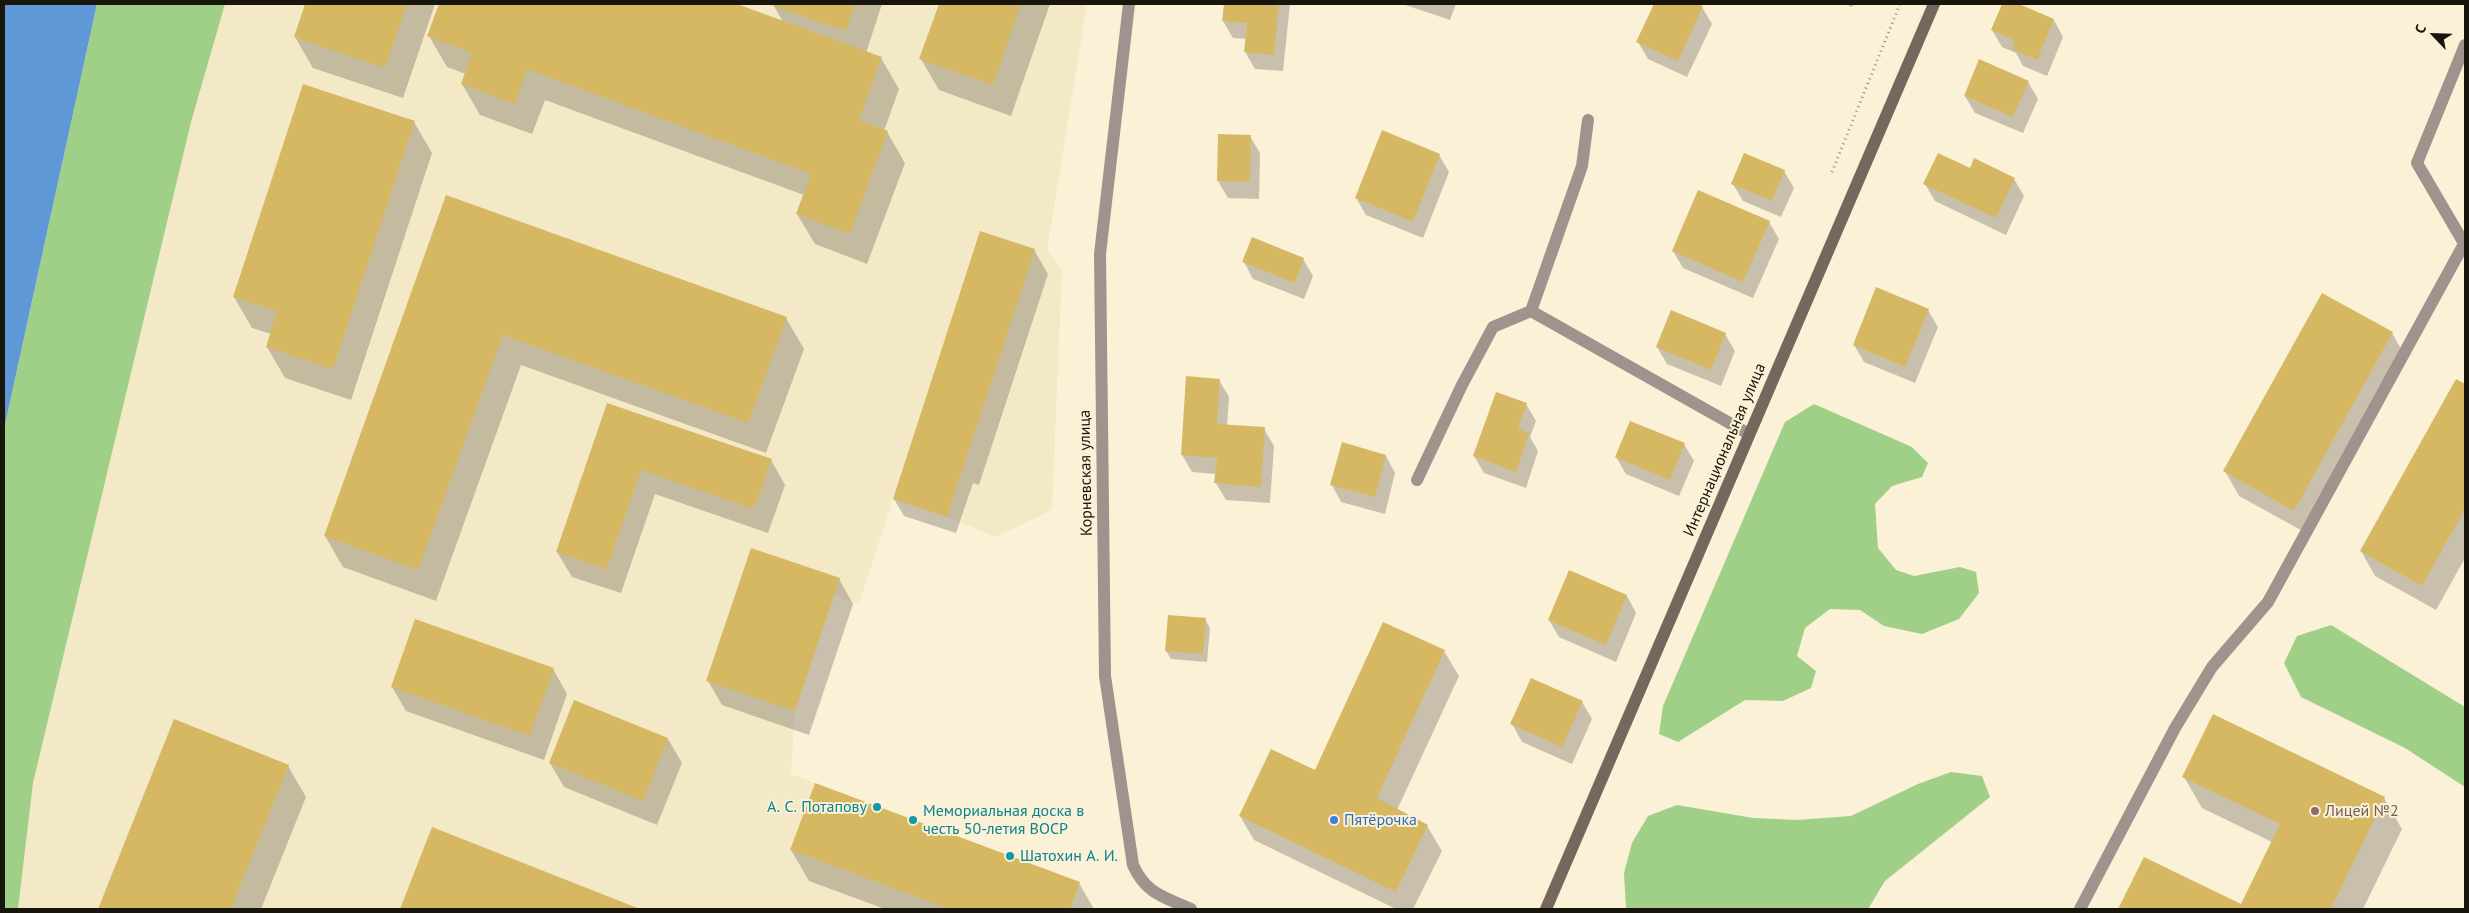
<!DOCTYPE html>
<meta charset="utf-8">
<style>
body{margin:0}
#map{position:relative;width:2469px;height:913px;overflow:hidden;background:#faf1d7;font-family:"PT Sans",sans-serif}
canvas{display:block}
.frame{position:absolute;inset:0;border:5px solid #18150c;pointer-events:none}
.north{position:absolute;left:2409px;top:10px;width:50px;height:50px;-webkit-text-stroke:4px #faf1d7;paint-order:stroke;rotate:294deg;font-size:14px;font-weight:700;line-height:20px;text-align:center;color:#18150c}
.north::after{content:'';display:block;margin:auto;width:18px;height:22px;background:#18150c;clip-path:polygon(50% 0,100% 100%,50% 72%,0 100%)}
</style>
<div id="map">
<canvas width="2469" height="913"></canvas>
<div class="frame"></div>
<div class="north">С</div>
</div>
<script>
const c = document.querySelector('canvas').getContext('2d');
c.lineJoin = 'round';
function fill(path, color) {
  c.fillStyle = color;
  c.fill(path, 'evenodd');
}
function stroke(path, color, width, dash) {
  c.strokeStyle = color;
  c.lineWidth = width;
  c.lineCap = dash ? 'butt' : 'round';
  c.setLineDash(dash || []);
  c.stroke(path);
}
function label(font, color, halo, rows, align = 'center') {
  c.font = font + ' "PT Sans",sans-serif';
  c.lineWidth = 4;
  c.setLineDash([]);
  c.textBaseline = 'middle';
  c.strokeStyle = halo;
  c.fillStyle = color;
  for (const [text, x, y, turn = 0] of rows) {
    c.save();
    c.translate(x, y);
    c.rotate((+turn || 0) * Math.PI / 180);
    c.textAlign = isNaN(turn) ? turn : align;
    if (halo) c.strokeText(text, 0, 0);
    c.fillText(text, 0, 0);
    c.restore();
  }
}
fill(new Path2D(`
 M 225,4 L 1087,4 L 1047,250 L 1062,270 L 1052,510 L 996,537 L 947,517 L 893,499 L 859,604 L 834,595 L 795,711 L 791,774 L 815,783 L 790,850 L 949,909 L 18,909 L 33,783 L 191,122 Z`), '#f4e9c7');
fill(new Path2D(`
 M 97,4 L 225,4 L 191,122 L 33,783 L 18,909 L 4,909 L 4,429 Z
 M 1814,404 L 1912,447 L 1928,463 L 1922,477 L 1892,486 L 1875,504 L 1878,548 L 1896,570 L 1914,576 L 1960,567 L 1976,572 L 1979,593 L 1959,619 L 1922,634 L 1884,626 L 1860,610 L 1830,609 L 1805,628 L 1797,656 L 1816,671 L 1811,688 L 1783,701 L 1745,700 L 1678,742 L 1659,734 L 1663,706 L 1785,422 Z
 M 2331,625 L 2465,707 L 2465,787 L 2405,748 L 2301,697 L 2284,663 L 2297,636 Z
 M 1951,772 L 1982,776 L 1990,797 L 1885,881 L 1868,909 L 1626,909 L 1624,873 L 1632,843 L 1648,816 L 1677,805 L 1753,818 L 1797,820 L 1851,816 L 1918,784 Z`), '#a0cf87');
fill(new Path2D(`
 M 4,4 L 97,4 L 4,429 Z`), '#5f98d6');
fill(new Path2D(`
 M 306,4 L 435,4 L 403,98 L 313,68 L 295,37 Z
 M 441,4 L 734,4 L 783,22 L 774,6 L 775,4 L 882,4 L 866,53 L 881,58 L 899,89 L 884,131 L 887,132 L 905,163 L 867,264 L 815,244 L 797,214 L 804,195 L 545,100 L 532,134 L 480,115 L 462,84 L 466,74 L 447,67 L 429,36 Z
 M 940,4 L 1050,4 L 1011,116 L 939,90 L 921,59 Z
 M 1225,4 L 1290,4 L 1283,71 L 1255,69 L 1245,52 L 1247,39 L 1233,38 L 1223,21 Z
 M 1402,4 L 1456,4 L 1450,20 Z
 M 1655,4 L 1695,4 L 1702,7 L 1712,24 L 1687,77 L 1648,59 L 1638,42 Z
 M 1845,4 L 1854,4 L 1852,7 Z
 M 2004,4 L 2016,4 L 2054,20 L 2063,37 L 2047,76 L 2023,66 L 2016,53 L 2002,47 L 1992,30 Z
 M 2028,82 L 2038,99 L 2023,133 L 1975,113 L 1965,96 Z
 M 414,122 L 432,153 L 351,400 L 285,378 L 267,347 L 271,334 L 252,328 L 234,297 Z
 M 1250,136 L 1260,153 L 1259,199 L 1228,198 L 1218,181 Z
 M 1439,155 L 1449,172 L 1423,238 L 1366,215 L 1356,198 Z
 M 1970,170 L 2014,179 L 2024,196 L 2006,235 L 1935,201 L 1925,184 Z
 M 1784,171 L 1794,188 L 1781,217 L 1743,201 L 1733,184 Z
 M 447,197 L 786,318 L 804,349 L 766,453 L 521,365 L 436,601 L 343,567 L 325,536 Z
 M 1769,222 L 1779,239 L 1753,298 L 1683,268 L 1673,251 Z
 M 1034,250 L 1048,274 L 979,485 L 973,483 L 956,533 L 904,516 L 894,499 Z
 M 1303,259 L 1313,276 L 1304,299 L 1253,279 L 1244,262 Z
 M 1928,310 L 1938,327 L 1915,383 L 1864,362 L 1854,345 Z
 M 2392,333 L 2406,358 L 2308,534 L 2239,496 L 2225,471 Z
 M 1725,334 L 1735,351 L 1721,386 L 1667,364 L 1657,347 Z
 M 1219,380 L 1229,397 L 1227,426 L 1264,429 L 1274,446 L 1270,503 L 1226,500 L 1216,483 L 1216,474 L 1192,472 L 1182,455 Z
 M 2456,381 L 2465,386 L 2465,558 L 2436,610 L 2375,576 L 2361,551 Z
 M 608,404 L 771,460 L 785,485 L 768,533 L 655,494 L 621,593 L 572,577 L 557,552 Z
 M 1526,404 L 1536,421 L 1530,437 L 1538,451 L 1526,488 L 1484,473 L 1474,456 Z
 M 1684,444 L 1694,461 L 1679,496 L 1626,474 L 1616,457 Z
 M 1386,456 L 1395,473 L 1385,514 L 1341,502 L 1332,485 Z
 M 1570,572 L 1627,596 L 1636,613 L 1616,662 L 1559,637 L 1549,620 Z
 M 839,579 L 853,604 L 809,735 L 722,705 L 708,681 Z
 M 1205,619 L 1210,628 L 1207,662 L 1171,659 L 1166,651 Z
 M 1444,651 L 1459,676 L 1397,810 L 1427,826 L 1442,851 L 1413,909 L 1396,909 L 1254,840 L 1240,816 L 1316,772 Z
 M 553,669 L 567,694 L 544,760 L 406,711 L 392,687 Z
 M 1582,702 L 1592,719 L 1572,764 L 1522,742 L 1512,724 Z
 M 175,720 L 288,766 L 306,797 L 261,909 L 99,909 Z
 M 668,739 L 682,763 L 657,825 L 564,787 L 550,763 Z
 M 2184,777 L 2384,798 L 2402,829 L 2363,909 L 2119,909 L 2144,858 L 2242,905 L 2272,842 L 2202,808 Z
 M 433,829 L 637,909 L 402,909 Z
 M 791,850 L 1079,883 L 1094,909 L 885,909 L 809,881 Z`), '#0003');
fill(new Path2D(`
 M 305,4 L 407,4 L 385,68 L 294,37 Z
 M 439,4 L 737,4 L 882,57 L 859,120 L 888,131 L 850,234 L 796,214 L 811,174 L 527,69 L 515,104 L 461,84 L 472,53 L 427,36 Z
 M 774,4 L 855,4 L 846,31 L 773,6 Z
 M 939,4 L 1021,4 L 993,85 L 919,59 Z
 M 1224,4 L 1279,4 L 1274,55 L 1244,52 L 1247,23 L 1222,21 Z
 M 1654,4 L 1698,4 L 1703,6 L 1678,61 L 1636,42 Z
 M 2002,4 L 2019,4 L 2054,19 L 2037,60 L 2012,49 L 2015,41 L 1991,30 Z
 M 1979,59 L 2029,81 L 2013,117 L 1964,96 Z
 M 303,84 L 415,121 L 333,369 L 266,347 L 277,311 L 233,297 Z
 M 1382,130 L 1440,154 L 1413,222 L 1355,198 Z
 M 1218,134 L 1251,135 L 1250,182 L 1217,181 Z
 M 1744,153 L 1785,170 L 1772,201 L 1731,184 Z
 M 1938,153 L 1970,168 L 1974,158 L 2015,178 L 1996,218 L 1923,184 Z
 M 1698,190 L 1770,221 L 1743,282 L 1672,251 Z
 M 446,195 L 787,317 L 748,423 L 503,335 L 418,570 L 324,536 Z
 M 980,231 L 1035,249 L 947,517 L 893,499 Z
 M 1252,237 L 1304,258 L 1295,283 L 1242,262 Z
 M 1876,287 L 1929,309 L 1905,367 L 1853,345 Z
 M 2322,293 L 2393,332 L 2294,511 L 2223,471 Z
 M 1671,310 L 1726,333 L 1711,370 L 1656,347 Z
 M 1186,376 L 1220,379 L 1217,424 L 1265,427 L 1261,487 L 1214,483 L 1217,458 L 1181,455 Z
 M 2456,379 L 2465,384 L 2465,509 L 2422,586 L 2360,551 Z
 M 1496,392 L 1527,403 L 1518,429 L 1529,433 L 1516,472 L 1473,456 Z
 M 607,403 L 772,459 L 754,509 L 641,470 L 607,569 L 556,552 Z
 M 1630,421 L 1685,443 L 1670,480 L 1615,457 Z
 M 1342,442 L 1386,455 L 1375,497 L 1330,485 Z
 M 751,548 L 840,578 L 795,711 L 706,681 Z
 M 1569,570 L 1627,595 L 1606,645 L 1548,620 Z
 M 1168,615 L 1206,618 L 1203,654 L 1165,651 Z
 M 415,619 L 554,668 L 530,736 L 391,687 Z
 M 1383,622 L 1445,650 L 1377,798 L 1428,825 L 1396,892 L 1239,816 L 1271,749 L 1315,770 Z
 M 1531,678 L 1583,701 L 1562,747 L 1510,724 Z
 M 574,700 L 668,738 L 643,801 L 549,763 Z
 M 2213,714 L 2385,797 L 2331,909 L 2118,909 L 2144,857 L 2241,904 L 2280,824 L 2182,777 Z
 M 174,719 L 289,765 L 231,909 L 98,909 Z
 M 815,783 L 1080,882 L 1070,909 L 949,909 L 790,850 Z
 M 432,827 L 640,909 L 400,909 Z`), '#d6b863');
stroke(new Path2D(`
 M 1832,172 L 1900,4`), '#98917f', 3, [1, 4]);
stroke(new Path2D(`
 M 2465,45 L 2417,163 L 2465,245
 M 1588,120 L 1582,166 L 1531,311 L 1749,434
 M 1417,480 L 1462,385 L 1493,327 L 1531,311
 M 2080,909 L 2175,728 L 2212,667 L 2268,602 L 2464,244`), '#9e948d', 12);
stroke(new Path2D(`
 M 1129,4 L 1100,254 L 1105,676 L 1133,865 C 1146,894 1164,897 1191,909`), '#9e948d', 12);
stroke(new Path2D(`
 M 1546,909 L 1934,4`), '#76675e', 12);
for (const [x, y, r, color] of [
 [877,807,5,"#0f9aa8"],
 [2315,811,5,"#8d6e63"],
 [913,820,5,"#0f9aa8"],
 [1334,820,5,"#3f7fe0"],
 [1010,856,5,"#0f9aa8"]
]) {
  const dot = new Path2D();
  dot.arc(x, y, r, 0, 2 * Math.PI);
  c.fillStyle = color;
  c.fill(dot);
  stroke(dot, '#faf1d7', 2);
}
label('16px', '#18150c', '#faf1d7', [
 ["Интернациональная улица",1725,450,-67],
 ["Корневская улица",1086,473,-91]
]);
label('16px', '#0d838f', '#faf1d7', [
 ["А. С. Потапову",867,807,"right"],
 ["Мемориальная доска в",923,811],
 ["честь 50-летия ВОСР",923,829],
 ["Шатохин А. И.",1020,856]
], 'left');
label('16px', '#785e54', '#faf1d7', [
 ["Лицей №2",2325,811]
], 'left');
label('16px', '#366cbe', '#faf1d7', [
 ["Пятёрочка",1344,820]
], 'left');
</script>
